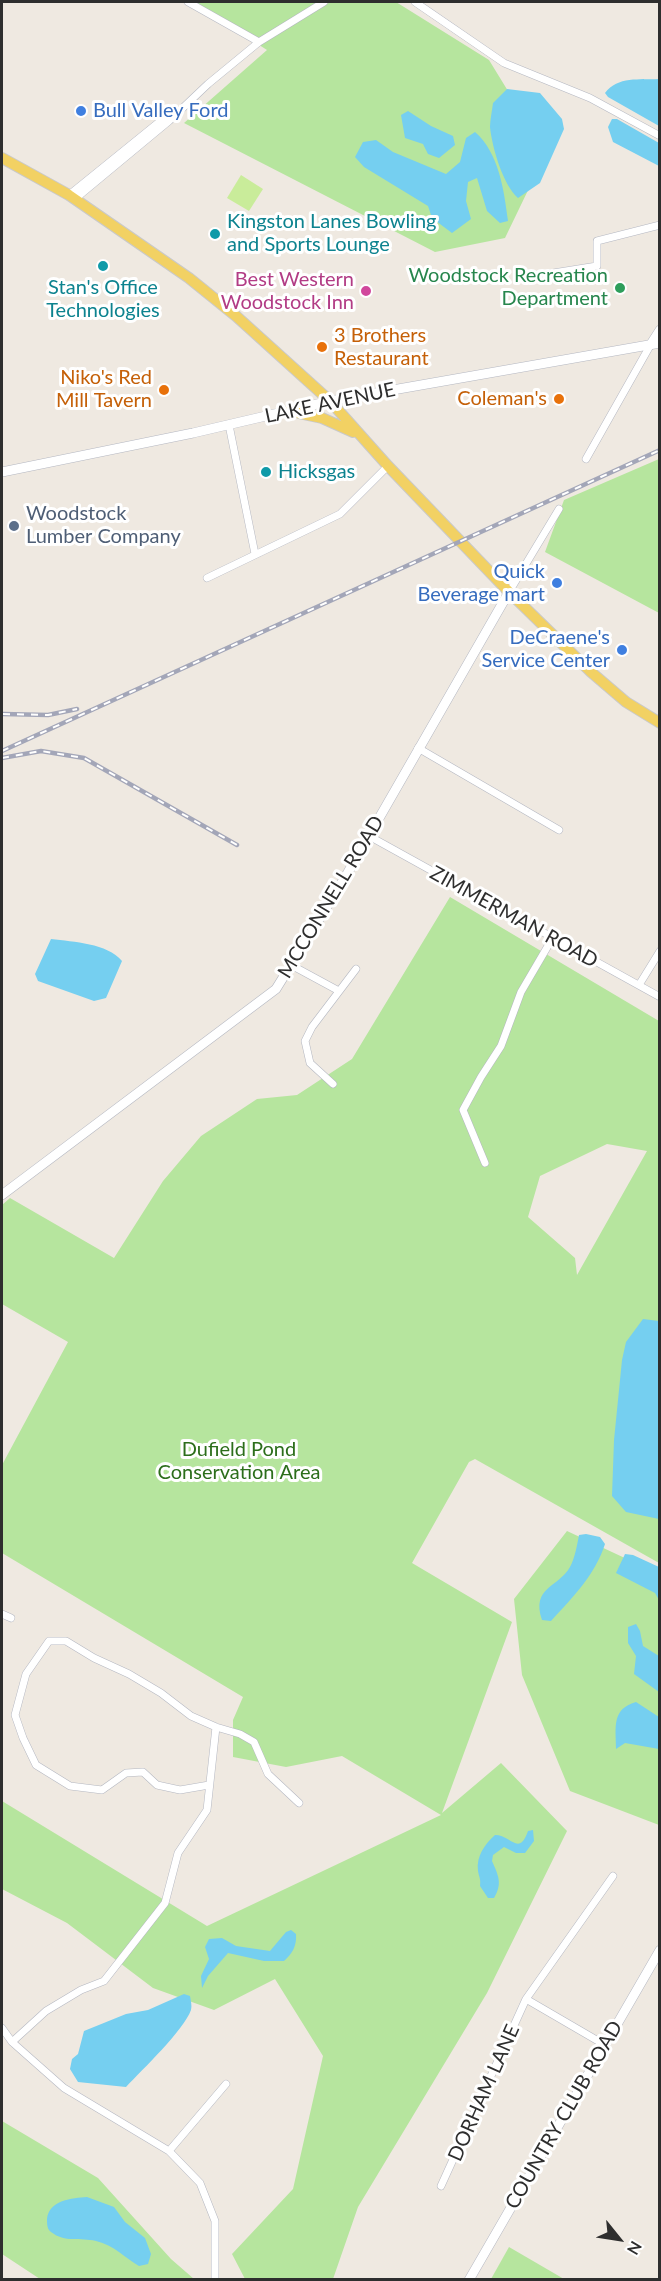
<!DOCTYPE html>
<style>
body{margin:0}
#map{position:relative;width:661px;height:2281px;overflow:hidden;background:#efe9e1;font-family:Lato,sans-serif}
canvas{display:block}
.frame{position:absolute;inset:0;border:3px solid #2e2e2e;pointer-events:none}
.north{position:absolute;left:589px;top:2209px;width:60px;height:60px;-webkit-text-stroke:4px #fff;paint-order:stroke;rotate:120deg;font-size:16px;font-weight:700;line-height:24px;text-align:center;color:#2e2e2e}
.north::after{content:'';display:block;margin:auto;width:21px;height:27px;background:#2e2e2e;clip-path:polygon(50% 0,100% 100%,50% 72%,0 100%)}
</style>
<div id="map">
<canvas width="661" height="2281"></canvas>
<div class="frame"></div>
<div class="north">N</div>
</div>
<script>
const c = document.querySelector('canvas').getContext('2d');
c.lineJoin = 'round';
function fill(path, color) {
  c.fillStyle = color;
  c.fill(path, 'evenodd');
}
function stroke(path, color, width, dash) {
  c.strokeStyle = color;
  c.lineWidth = width;
  c.lineCap = dash ? 'butt' : 'round';
  c.setLineDash(dash || []);
  c.stroke(path);
}
function label(font, color, halo, rows, align = 'center') {
  c.font = font + ' Lato,sans-serif';
  c.lineWidth = 6;
  c.setLineDash([]);
  c.textBaseline = 'middle';
  c.strokeStyle = halo;
  c.fillStyle = color;
  for (const [text, x, y, turn = 0] of rows) {
    c.save();
    c.translate(x, y);
    c.rotate((+turn || 0) * Math.PI / 180);
    c.textAlign = isNaN(turn) ? turn : align;
    if (halo) c.strokeText(text, 0, 0);
    c.fillText(text, 0, 0);
    c.restore();
  }
}
fill(new Path2D(`
 M 192,2 L 396,2 L 489,60 L 546,153 L 505,238 L 435,252 L 184,123 L 267,50 Z
 M 659,459 L 659,613 L 545,552 L 564,500 Z
 M 450,897 L 659,1021 L 659,1563 L 475,1459 L 469,1462 L 412,1563 L 512,1622 L 442,1813 L 501,1763 L 567,1831 L 487,1993 L 358,2207 L 333,2279 L 245,2279 L 232,2254 L 293,2189 L 323,2056 L 275,1979 L 214,2010 L 153,1988 L 67,1923 L 2,1889 L 2,1801 L 207,1926 L 441,1815 L 342,1756 L 286,1767 L 233,1757 L 233,1720 L 243,1697 L 2,1553 L 2,1465 L 68,1342 L 2,1304 L 2,1205 L 10,1198 L 114,1258 L 163,1181 L 201,1136 L 257,1099 L 297,1095 L 352,1059 ZM 607,1144 L 647,1151 L 577,1275 L 575,1258 L 528,1217 L 540,1176 Z
 M 567,1531 L 659,1574 L 659,1825 L 570,1791 L 522,1675 L 514,1599 Z
 M 2,2121 L 98,2178 L 171,2259 L 194,2279 L 40,2279 L 2,2254 Z
 M 509,2247 L 564,2279 L 491,2279 Z`), '#b6e59e');
fill(new Path2D(`
 M 241,175 L 263,189 L 249,211 L 227,198 Z`), '#c9ec9a');
fill(new Path2D(`
 M 659,79 L 659,126 L 608,97 L 605,93 C 618,76 639,80 659,79 Z
 M 507,89 L 540,93 L 562,119 L 564,129 L 540,183 L 518,198 C 503,185 492,147 490,127 C 490,120 492,111 493,103 Z
 M 408,111 L 431,126 L 453,136 L 455,145 L 439,158 L 428,154 L 423,144 L 405,138 L 401,115 Z
 M 612,119 L 617,119 L 659,143 L 659,166 L 613,142 L 608,127 Z
 M 475,132 C 499,153 504,190 508,221 L 500,223 L 487,211 L 477,178 L 468,182 L 466,201 L 471,219 L 452,233 L 432,218 L 428,206 L 364,167 L 355,157 L 363,142 L 376,140 L 393,152 L 446,174 L 460,162 L 466,138 Z
 M 51,939 C 74,942 107,943 122,961 L 106,998 L 94,1001 L 38,981 L 35,974 Z
 M 643,1319 L 659,1321 L 659,1519 L 626,1512 L 612,1496 L 614,1440 L 622,1360 L 626,1342 Z
 M 586,1534 L 600,1537 L 605,1544 C 595,1575 573,1597 551,1621 L 542,1620 C 531,1587 558,1588 570,1567 C 575,1558 577,1545 579,1535 Z
 M 625,1554 L 633,1555 L 659,1567 L 659,1600 L 655,1593 L 616,1573 Z
 M 636,1624 L 640,1631 L 643,1646 L 659,1656 L 659,1692 L 634,1674 L 636,1656 L 628,1643 L 628,1627 Z
 M 636,1702 L 659,1717 L 659,1749 L 625,1743 L 616,1749 C 616,1728 611,1709 636,1702 Z
 M 533,1830 L 534,1841 L 525,1853 L 516,1853 L 504,1847 L 493,1855 L 492,1861 C 498,1875 503,1883 494,1898 L 488,1898 L 480,1886 C 481,1879 479,1877 478,1871 C 476,1856 485,1844 495,1835 C 511,1835 519,1857 528,1831 Z
 M 291,1930 L 296,1934 C 297,1946 292,1954 284,1961 L 264,1961 L 228,1953 L 208,1976 L 202,1988 L 201,1976 L 209,1959 L 205,1947 L 209,1939 L 222,1938 L 236,1946 L 270,1951 L 286,1932 Z
 M 184,1994 L 190,1996 C 191,2001 192,2006 191,2010 C 184,2030 142,2070 126,2087 L 78,2082 L 70,2069 L 72,2059 L 78,2054 L 84,2031 L 126,2014 L 148,2010 Z
 M 87,2197 L 114,2207 L 125,2222 L 145,2238 L 151,2254 L 148,2264 L 139,2266 C 125,2258 114,2245 96,2241 C 80,2237 65,2243 51,2232 C 47,2229 47,2224 47,2219 C 49,2200 72,2198 87,2197 Z`), '#75cff0');
const street = new Path2D(`
 M 188,2 L 259,42
 M 415,2 L 504,63 L 590,98 L 660,136
 M 69,195 L 169,114 L 175,113
 M 75,199 L 169,121 L 208,84 L 259,42 L 324,2
 M 547,274 L 597,266 L 597,241 L 660,225
 M 229,425 L 255,554
 M 586,459 L 651,344
 M 207,578 L 340,514 L 388,466
 M 509,592 L 559,509
 M 418,748 L 559,830
 M 369,836 L 660,997
 M 291,965 L 339,991
 M 639,985 L 660,951
 M 333,1084 L 310,1063 L 305,1041 L 312,1027 L 356,969
 M 485,1163 L 463,1110 L 481,1077 L 501,1046 L 521,992 L 552,939
 M 2,1614 L 11,1618
 M 209,1785 L 180,1790 L 157,1785 L 143,1772 L 126,1773 L 102,1790 L 70,1786 L 36,1765 L 23,1738 L 15,1715 L 26,1674 L 49,1641 L 66,1641 L 94,1658 L 129,1674 L 161,1693 L 191,1716 L 216,1727 L 240,1734 L 254,1742 L 268,1774 L 299,1803
 M 526,1999 L 605,2045
 M 2,2028 L 12,2042 L 64,2088 L 169,2151 L 200,2183 L 215,2221 L 215,2280
 M 12,2042 L 46,2011 L 81,1990 L 104,1981 L 165,1903 L 178,1853 L 207,1810 L 216,1727
 M 169,2151 L 226,2084
 M 441,2186 L 526,1999 L 613,1876`);
const secondary = new Path2D(`
 M 651,344 L 660,330
 M 2,472 L 193,433 L 330,401 L 660,343
 M 2,1195 L 276,989 L 347,874 L 509,592
 M 469,2280 L 660,1950`);
const primary = new Path2D(`
 M 2,158 L 69,195 L 189,278 L 236,316 L 330,401 L 388,466 L 509,592 L 591,672 L 626,702 L 660,723
 M 289,411 L 322,418 L 353,432`);
stroke(street, '#b4b7c1', 8);
stroke(secondary, '#b4b7c1', 10);
stroke(primary, '#c9c9c9', 12);
stroke(street, '#fff', 7);
stroke(secondary, '#fff', 9);
stroke(primary, '#f2d163', 10);
const rail = new Path2D(`
 M 3,714 L 48,715 L 77,709
 M 2,751 L 660,450
 M 2,758 L 41,751 L 84,758 L 237,845`);
stroke(rail, '#a3a6b8', 4.5);
stroke(rail, '#fff', 2, [7]);
for (const [x, y, r, color] of [
 [81,111,6,"#3f7fe0"],
 [215,234,6,"#0f9aa8"],
 [103,266,6,"#0f9aa8"],
 [620,288,6,"#2e9e5b"],
 [366,291,6,"#d1479c"],
 [322,347,6,"#e8710a"],
 [164,390,6,"#e8710a"],
 [559,399,6,"#e8710a"],
 [266,472,6,"#0f9aa8"],
 [14,526,6,"#5c6f8a"],
 [557,583,6,"#3f7fe0"],
 [622,650,6,"#3f7fe0"]
]) {
  const dot = new Path2D();
  dot.arc(x, y, r, 0, 2 * Math.PI);
  c.fillStyle = color;
  c.fill(dot);
  stroke(dot, '#fff', 2);
}
label('20px', '#366cbe', '#fff', [
 ["Bull Valley Ford",93,111,"left"],
 ["Quick",545,572],
 ["Beverage mart",545,595],
 ["DeCraene's",610,638],
 ["Service Center",610,661]
], 'right');
label('20px', '#0d838f', '#fff', [
 ["Kingston Lanes Bowling",227,222],
 ["and Sports Lounge",227,245],
 ["Stan's Office",103,288,"center"],
 ["Technologies",103,311,"center"],
 ["Hicksgas",278,472]
], 'left');
label('20px', '#27864d', '#fff', [
 ["Woodstock Recreation",608,276],
 ["Department",608,299]
], 'right');
label('20px', '#b23c85', '#fff', [
 ["Best Western",354,280],
 ["Woodstock Inn",354,303]
], 'right');
label('20px', '#c56008', '#fff', [
 ["3 Brothers",334,336,"left"],
 ["Restaurant",334,359,"left"],
 ["Niko's Red",152,378],
 ["Mill Tavern",152,401],
 ["Coleman's",547,399]
], 'right');
label('20px', '#2e2e2e', '#fff', [
 ["LAKE AVENUE",330,403,-12],
 ["MCCONNELL ROAD",331,897,-59],
 ["ZIMMERMAN ROAD",514,917,29],
 ["DORHAM LANE",484,2093,-66],
 ["COUNTRY CLUB ROAD",564,2115,-60]
]);
label('20px', '#4e5e75', '#fff', [
 ["Woodstock",26,514],
 ["Lumber Company",26,537]
], 'left');
label('20px', '#2c6e1b', '#fff', [
 ["Dufield Pond",239,1450],
 ["Conservation Area",239,1473]
]);
</script>
